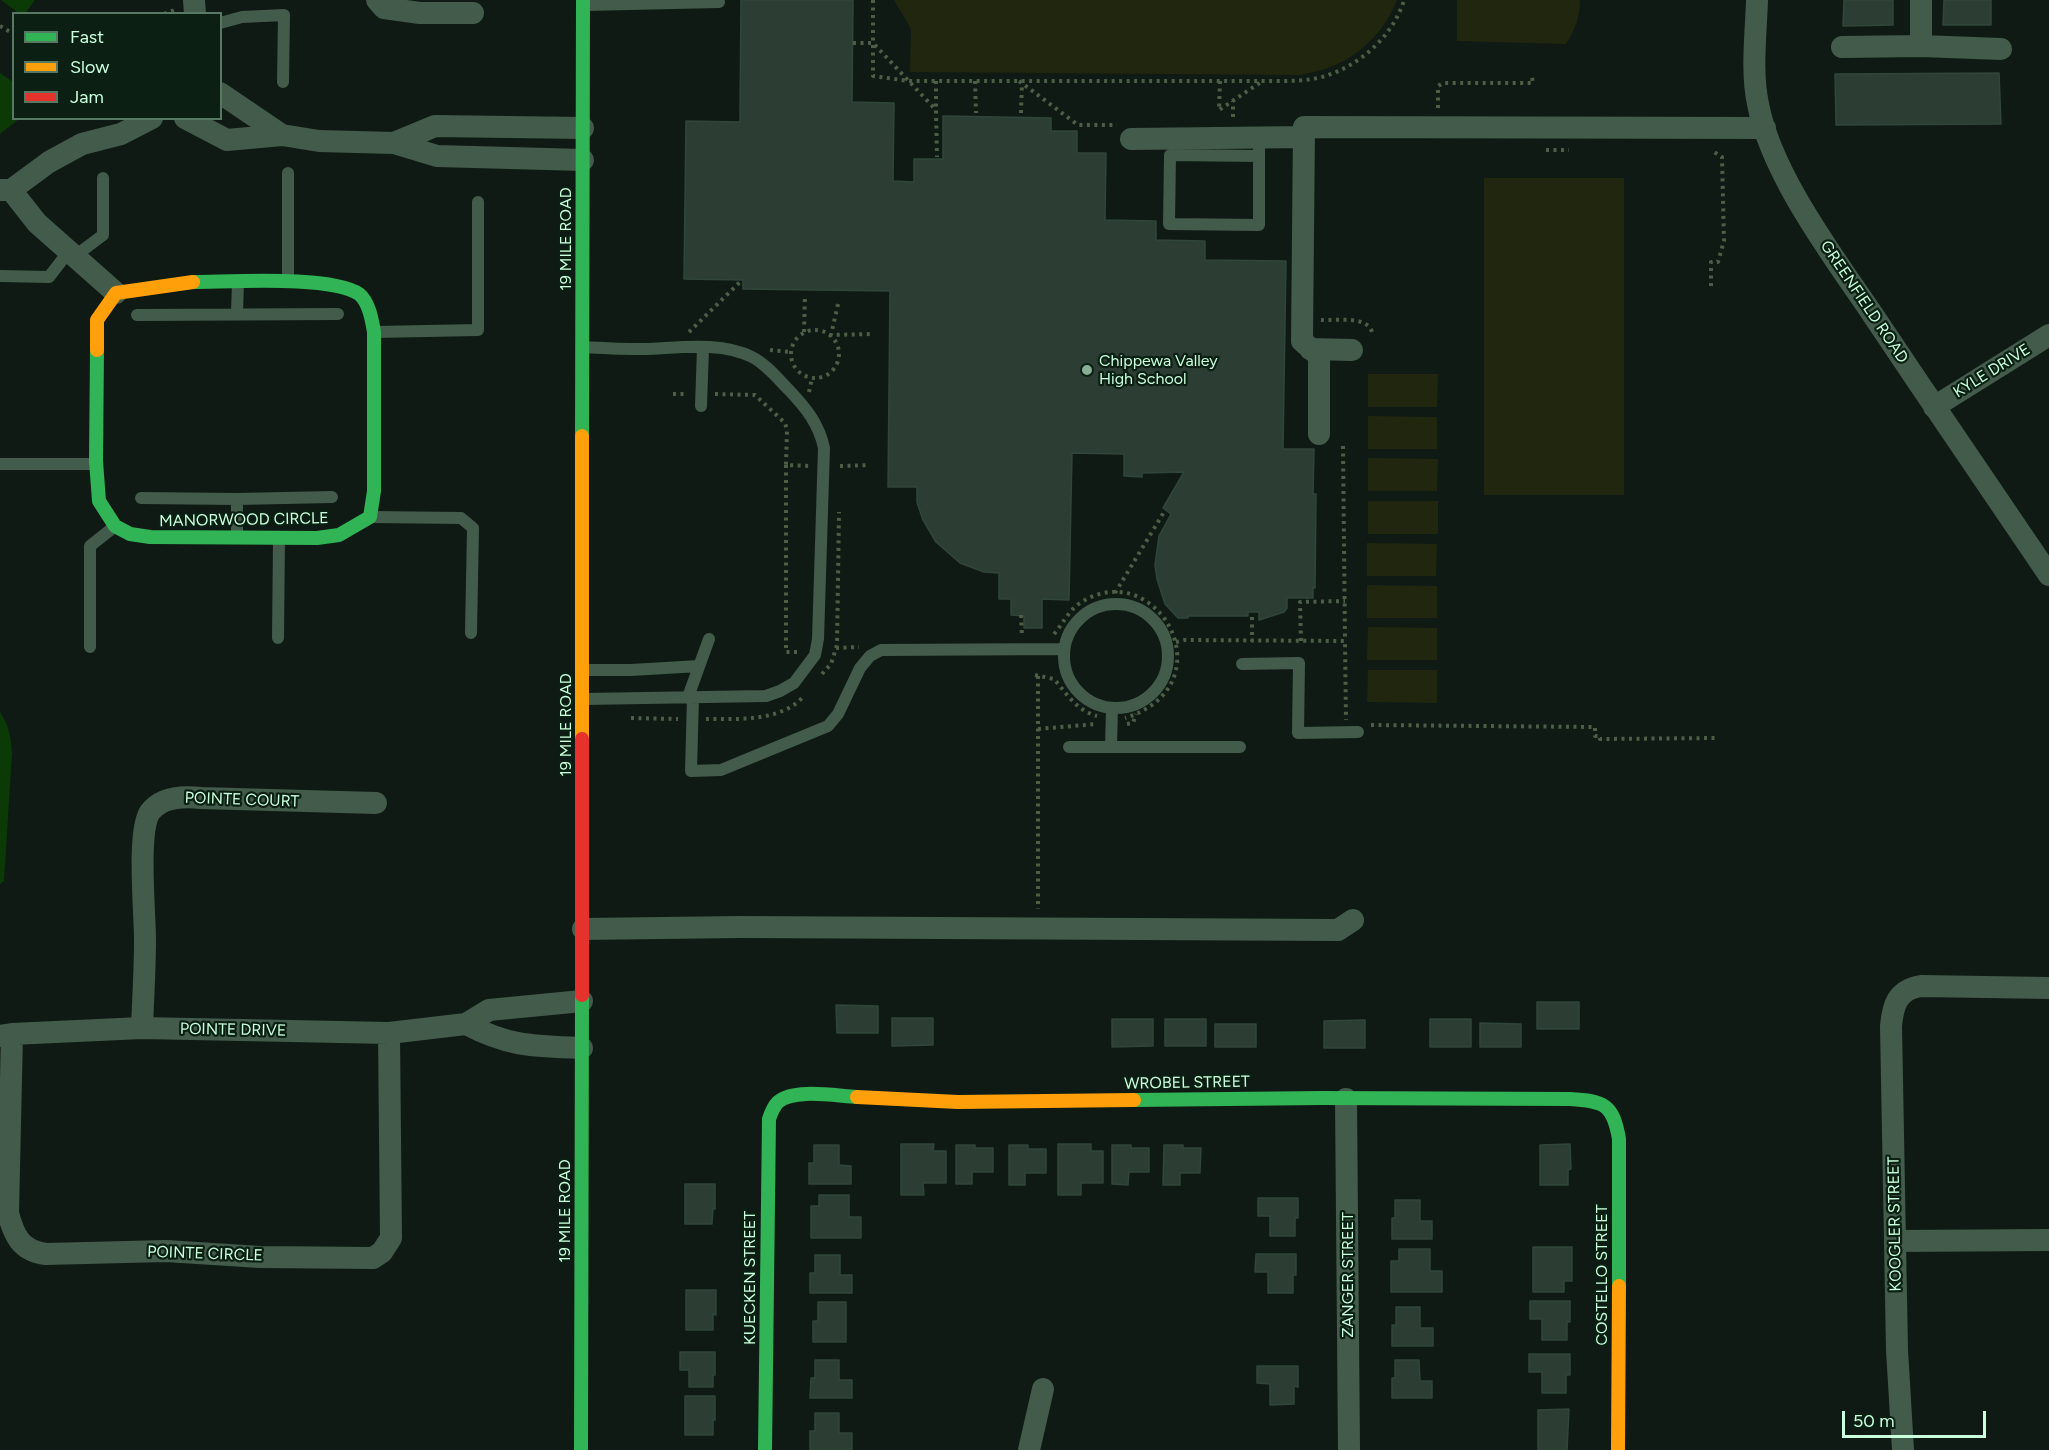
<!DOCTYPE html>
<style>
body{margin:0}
#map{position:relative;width:2049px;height:1450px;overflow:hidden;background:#0f1a14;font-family:Figtree,sans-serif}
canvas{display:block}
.legend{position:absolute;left:12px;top:12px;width:210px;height:108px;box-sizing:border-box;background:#0b1f13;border:2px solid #577963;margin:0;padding:8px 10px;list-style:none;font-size:18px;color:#c9ffdc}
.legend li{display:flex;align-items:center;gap:12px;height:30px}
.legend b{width:30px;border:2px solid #577963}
.scale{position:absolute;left:1842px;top:1411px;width:144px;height:27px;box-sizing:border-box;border:3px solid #c9ffdc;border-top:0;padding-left:8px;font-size:18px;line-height:21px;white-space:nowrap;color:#c9ffdc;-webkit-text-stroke:4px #0b1f13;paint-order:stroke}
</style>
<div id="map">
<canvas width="2049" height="1450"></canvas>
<ul class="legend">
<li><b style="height:8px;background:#30b455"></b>Fast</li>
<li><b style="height:8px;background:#ff9f0a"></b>Slow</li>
<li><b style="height:8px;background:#e5322d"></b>Jam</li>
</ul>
<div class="scale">50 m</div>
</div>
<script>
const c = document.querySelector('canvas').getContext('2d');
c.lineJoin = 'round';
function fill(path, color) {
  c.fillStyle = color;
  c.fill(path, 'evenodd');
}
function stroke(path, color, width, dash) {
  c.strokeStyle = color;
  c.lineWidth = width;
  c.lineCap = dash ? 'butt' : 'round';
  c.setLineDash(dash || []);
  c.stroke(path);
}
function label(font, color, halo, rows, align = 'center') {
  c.font = font + ' Figtree,sans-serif';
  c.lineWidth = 4.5;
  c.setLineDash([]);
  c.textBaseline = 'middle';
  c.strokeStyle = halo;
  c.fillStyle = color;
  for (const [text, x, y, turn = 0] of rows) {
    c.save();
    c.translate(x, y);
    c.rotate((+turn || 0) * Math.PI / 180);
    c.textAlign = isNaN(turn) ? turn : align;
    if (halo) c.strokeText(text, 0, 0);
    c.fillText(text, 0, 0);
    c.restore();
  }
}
fill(new Path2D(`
 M 894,0 L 1397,0 C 1380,43 1343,70 1298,75 L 910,72 L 911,29 Z
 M 1457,0 L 1580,0 C 1580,17 1575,30 1566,44 L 1457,41 Z
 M 1484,178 L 1624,178 L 1624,495 L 1484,495 Z
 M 1368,374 L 1438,374 L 1437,407 L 1368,407 Z
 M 1368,416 L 1437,417 L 1437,449 L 1368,449 Z
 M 1368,458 L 1438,459 L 1437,491 L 1368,491 Z
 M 1368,501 L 1438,501 L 1438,534 L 1368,534 Z
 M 1367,543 L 1437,544 L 1436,576 L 1367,576 Z
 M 1367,585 L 1437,586 L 1437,618 L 1367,618 Z
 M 1368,627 L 1437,628 L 1437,660 L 1367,660 Z
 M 1368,670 L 1437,670 L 1437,703 L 1367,702 Z`), '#20270e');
fill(new Path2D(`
 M 1,0 L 35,0 L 26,12 L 20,14 Z
 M 0,73 L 13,82 L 14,118 L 19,119 L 0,134 Z
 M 0,712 C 9,725 11,738 12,753 L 4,881 L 0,884 Z`), '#0c3a06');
const building = new Path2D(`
 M 741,0 L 853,0 L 852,102 L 894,103 L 893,181 L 914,182 L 914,159 L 943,159 L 943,116 L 1051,118 L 1051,131 L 1077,131 L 1077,153 L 1106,153 L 1105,220 L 1156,221 L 1156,240 L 1205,241 L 1205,260 L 1286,261 L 1283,449 L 1314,449 L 1313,494 L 1316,494 L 1315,588 L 1313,587 L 1313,598 L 1287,598 L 1287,608 L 1284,612 L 1259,620 L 1259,612 L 1248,612 L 1248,616 L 1188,616 L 1188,618 L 1178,618 L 1165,604 L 1157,579 L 1155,565 L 1159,536 L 1171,514 L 1163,508 L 1184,472 L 1142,473 L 1142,477 L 1124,476 L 1124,454 L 1072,453 L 1069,600 L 1042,599 L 1042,628 L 1024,628 L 1024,616 L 1011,615 L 1011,599 L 999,599 L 999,573 L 984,572 L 960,563 L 936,542 L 923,520 L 917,502 L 917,487 L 888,487 L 890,291 L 743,289 L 743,280 L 684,279 L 686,121 L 740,122 Z
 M 1844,0 L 1893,0 L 1893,25 L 1843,26 Z
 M 1944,0 L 1991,0 L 1991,25 L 1943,25 Z
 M 1999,73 L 2001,124 L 1836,125 L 1835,74 Z
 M 1537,1002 L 1579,1002 L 1579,1029 L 1537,1029 Z
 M 836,1005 L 878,1006 L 878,1033 L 837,1033 Z
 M 892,1018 L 933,1018 L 933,1045 L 892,1046 Z
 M 1112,1019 L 1153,1019 L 1153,1046 L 1112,1047 Z
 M 1165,1019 L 1206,1019 L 1206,1046 L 1165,1046 Z
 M 1430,1019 L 1471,1019 L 1471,1047 L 1430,1047 Z
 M 1365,1020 L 1365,1048 L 1324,1048 L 1324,1021 Z
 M 1480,1023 L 1521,1024 L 1521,1047 L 1480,1047 Z
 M 1215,1024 L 1256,1024 L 1256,1047 L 1215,1047 Z
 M 901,1144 L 934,1144 L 933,1151 L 946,1151 L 946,1183 L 923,1183 L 924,1195 L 901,1195 Z
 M 1058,1144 L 1091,1144 L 1091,1151 L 1103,1151 L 1103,1183 L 1081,1183 L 1081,1195 L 1058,1195 Z
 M 1570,1144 L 1571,1169 L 1568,1170 L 1568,1185 L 1540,1185 L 1540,1145 Z
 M 814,1145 L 839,1145 L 839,1165 L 851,1166 L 851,1184 L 809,1184 L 809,1163 L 814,1163 Z
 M 956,1145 L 975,1145 L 975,1148 L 993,1148 L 993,1172 L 972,1172 L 972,1184 L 956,1184 Z
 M 1009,1145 L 1028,1145 L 1028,1149 L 1046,1149 L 1046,1173 L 1025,1173 L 1025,1185 L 1009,1185 Z
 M 1112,1145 L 1131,1145 L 1131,1148 L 1149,1148 L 1149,1172 L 1129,1172 L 1128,1185 L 1112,1184 Z
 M 1164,1145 L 1183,1145 L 1183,1148 L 1201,1148 L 1200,1173 L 1180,1173 L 1180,1185 L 1163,1185 Z
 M 685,1184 L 715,1184 L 715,1209 L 713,1208 L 712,1224 L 685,1224 Z
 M 819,1195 L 849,1195 L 849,1217 L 861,1217 L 861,1238 L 811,1238 L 811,1206 L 819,1206 Z
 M 1258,1198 L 1298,1198 L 1298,1218 L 1295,1218 L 1295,1236 L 1270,1236 L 1270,1216 L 1258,1216 Z
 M 1395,1200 L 1420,1200 L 1420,1221 L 1432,1221 L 1432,1239 L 1392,1239 L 1392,1218 L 1395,1218 Z
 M 1533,1247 L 1572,1247 L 1572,1281 L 1564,1281 L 1564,1292 L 1533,1292 Z
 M 1399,1249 L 1430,1249 L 1430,1271 L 1442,1271 L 1442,1292 L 1391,1292 L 1391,1261 L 1399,1261 Z
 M 1256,1254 L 1296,1254 L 1296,1275 L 1293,1275 L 1293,1293 L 1268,1293 L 1268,1272 L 1255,1272 Z
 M 815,1255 L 840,1255 L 840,1275 L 852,1275 L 852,1293 L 810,1293 L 810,1273 L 815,1273 Z
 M 686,1290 L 716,1290 L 716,1315 L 713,1314 L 713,1330 L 686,1330 Z
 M 1530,1301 L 1570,1301 L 1570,1322 L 1567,1322 L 1567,1340 L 1542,1340 L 1542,1319 L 1530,1319 Z
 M 818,1302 L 846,1302 L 846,1342 L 813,1342 L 813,1321 L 818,1321 Z
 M 1396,1307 L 1420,1307 L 1420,1328 L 1433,1328 L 1433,1346 L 1392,1346 L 1392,1325 L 1396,1325 Z
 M 680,1352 L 715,1352 L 715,1375 L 713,1375 L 713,1387 L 689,1387 L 689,1370 L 680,1370 Z
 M 1529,1354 L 1570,1354 L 1570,1375 L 1566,1375 L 1566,1393 L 1542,1393 L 1542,1372 L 1529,1372 Z
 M 815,1360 L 839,1360 L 839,1380 L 852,1380 L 852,1398 L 810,1398 L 811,1378 L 815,1378 Z
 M 1395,1360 L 1419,1360 L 1420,1381 L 1432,1381 L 1432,1398 L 1392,1398 L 1392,1378 L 1395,1378 Z
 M 1257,1366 L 1298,1366 L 1298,1387 L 1294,1386 L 1294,1404 L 1270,1405 L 1270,1384 L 1257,1383 Z
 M 685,1396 L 715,1396 L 715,1420 L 713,1420 L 713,1435 L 685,1435 Z
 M 1569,1409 L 1567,1450 L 1538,1450 L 1538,1410 Z
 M 815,1413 L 839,1413 L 839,1433 L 852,1433 L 852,1450 L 810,1450 L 810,1431 L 815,1431 Z`);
fill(building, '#2c3e33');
stroke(building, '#31463a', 1.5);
stroke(new Path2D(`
 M 873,0 L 873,76 L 909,81 L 1275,81 C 1291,81 1306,81 1322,77 C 1358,67 1393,37 1404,0
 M 164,14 L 175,10
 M 0,26 L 14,34
 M 853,43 L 873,43 L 936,110 L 937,157
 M 936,81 L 936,109
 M 975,81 L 976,113
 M 1019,81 L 1078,125 L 1117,125
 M 1220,81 L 1219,110 L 1261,82
 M 1438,108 L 1438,86 L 1443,83 L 1533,83 L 1532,77
 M 1021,113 L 1022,82
 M 1233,117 L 1233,101
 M 1546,150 L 1569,150
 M 1711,286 L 1711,262 L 1718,262 L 1724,241 L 1722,157 L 1711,150
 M 838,304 L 831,335 L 873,334
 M 1321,320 C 1336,321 1367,315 1372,332
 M791 354a24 24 0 1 1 48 0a24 24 0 1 1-48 0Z
 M 689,332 L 741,281
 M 804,332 L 805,295
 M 770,350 L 791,352
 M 809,392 L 812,378
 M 673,394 L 686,394
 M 715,394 L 755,395 L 785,423 L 787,430 L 786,465 L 810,466
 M 1343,446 L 1345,641
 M 786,465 L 786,652 L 798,652
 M 840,466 L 870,465
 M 1115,593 L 1164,512
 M 1021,615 L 1022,637
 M 1252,617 L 1252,641
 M 1054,634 C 1063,624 1068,611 1080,603 C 1157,553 1230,685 1125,718
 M 1301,641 L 1300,602 L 1345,601
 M 1176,642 L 1185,640 L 1345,641 L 1346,720
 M 836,648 L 859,647
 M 822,674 L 831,664 L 837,645 L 839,512
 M 1035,675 L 1054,679 C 1067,694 1076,710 1097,716
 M 1038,676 L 1038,909
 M 631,718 L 678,719
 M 706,719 C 738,719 781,722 804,696
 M 1127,724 L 1133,723 L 1136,714
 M 1371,725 L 1595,727 L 1595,736 L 1600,736 L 1600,739 L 1718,738
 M 1038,729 L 1097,724`), '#4c5f46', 4, [3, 4.5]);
stroke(new Path2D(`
 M 585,5 L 719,2
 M 220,23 L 242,17 L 284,15 L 283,82
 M 1259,156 L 1170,155 L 1169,224 L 1259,225 L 1259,138
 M 288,173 L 288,281
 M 75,256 L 103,235 L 103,178
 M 0,276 L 49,277 L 69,251
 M 237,313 L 238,282
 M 137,315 L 338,314
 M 375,332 L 478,330 L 478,202
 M 584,347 C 604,348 623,349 643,349 C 678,348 720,341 752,357 C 766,364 778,379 789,390 C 806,408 819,424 824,448 L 818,639 L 815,655 L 794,683 L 780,691 L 766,696 L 584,699
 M 701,406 L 703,348
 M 0,464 L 96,464
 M 141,498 L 237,499 L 237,537
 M 237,499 L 332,497
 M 371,517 L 461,518 L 473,528 L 471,633
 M1064 656a52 52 0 1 1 104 0a52 52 0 1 1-104 0Z
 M 278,638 L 279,538
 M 90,647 L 90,546 L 114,527
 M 1242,664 L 1299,663 L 1298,733 L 1358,732
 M 583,670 L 631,670 L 699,666
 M 688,697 L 709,639
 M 693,697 L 691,771 L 721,770 L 828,726 L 838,714 L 860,668 L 870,656 L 881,650 L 1064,649
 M 1069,747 L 1240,747
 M 1111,747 L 1112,709`), '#435b4a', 12);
stroke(new Path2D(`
 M 194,0 L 195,14
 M 377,0 L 384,8 L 420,13 L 473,13
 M 1757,0 C 1756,34 1751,71 1758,104 C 1771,174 1833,256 1873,315 C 1931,402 1990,488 2049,575
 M 1921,46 L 1921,0
 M 1842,47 L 1921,46 L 2001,49
 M 185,118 L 227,140 L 282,135 L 220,93
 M 583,128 L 435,126 L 394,143 L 437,156 L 583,160
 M 282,135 L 319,141 L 394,143
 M 1131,139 L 1304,137
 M 0,190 L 11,190 L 49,162 L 82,144 L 121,134 L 152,118
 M 11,190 L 37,223 L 116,293
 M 1310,349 L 1352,350
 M 1934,407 L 2049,335
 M 1319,434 L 1319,356 L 1302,341 L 1304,127 L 1765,128
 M 583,929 L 740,927 L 1338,930 L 1353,920
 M 142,1028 C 143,999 145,970 145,940 C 145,913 137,831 150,812 C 162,796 184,796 201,798 L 376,803
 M 12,1034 L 8,1213 C 14,1236 21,1251 46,1254 L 166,1251 L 260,1257 L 373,1258 L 382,1252 L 391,1238 L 389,1033
 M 0,1036 L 12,1034 L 142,1028 L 389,1033 L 466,1024
 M 582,1048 C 534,1046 510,1047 466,1024 L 489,1010 L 582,1001
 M 1346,1099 L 1349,1450
 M 1896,1241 L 2049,1240
 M 1029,1450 L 1043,1389
 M 1903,1450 L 1897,1350 L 1891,1026 C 1893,1005 1897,990 1921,986 L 2049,988`), '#435b4a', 22);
stroke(new Path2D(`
 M 97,350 L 96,461 L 99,501 L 115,526 L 130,534 L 150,537 L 317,538 L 339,535 L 370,517 L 374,491 L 374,332 C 372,320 369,302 359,294 C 331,275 230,282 193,282
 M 582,436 L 583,0
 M 1134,1100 L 1322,1098 L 1570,1099 C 1604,1101 1613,1104 1619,1139 L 1619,1286
 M 581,1450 L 582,995
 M 765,1450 L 769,1119 C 771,1113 773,1107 778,1102 C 794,1088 836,1096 857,1097`), '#30b455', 14);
stroke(new Path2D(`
 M 97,350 L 97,320 L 116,293 L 193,282
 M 582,739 L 582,436
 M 857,1097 L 958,1102 L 1134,1100
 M 1618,1450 L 1619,1286`), '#ff9f0a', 14);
stroke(new Path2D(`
 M 582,995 L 582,739`), '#e5322d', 14);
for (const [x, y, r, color] of [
 [1087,370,6,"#88af96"]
]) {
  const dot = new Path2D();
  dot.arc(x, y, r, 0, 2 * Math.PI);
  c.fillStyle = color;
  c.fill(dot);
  stroke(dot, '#0b1f13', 2);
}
label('16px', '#c9ffdc', '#0b1f13', [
 ["19 MILE ROAD",566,239,-90],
 ["GREENFIELD ROAD",1864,302,56],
 ["KYLE DRIVE",1992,371,-32],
 ["MANORWOOD CIRCLE",244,520,-1],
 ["19 MILE ROAD",566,725,-90],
 ["POINTE COURT",242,800,2],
 ["POINTE DRIVE",233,1030,1],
 ["WROBEL STREET",1187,1083,-1],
 ["19 MILE ROAD",565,1211,-90],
 ["KOOGLER STREET",1895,1224,-91],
 ["POINTE CIRCLE",205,1254,2],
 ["ZANGER STREET",1348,1275,-90],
 ["COSTELLO STREET",1602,1275,-90],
 ["KUECKEN STREET",750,1278,-90]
]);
label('16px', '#c9ffdc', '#0b1f13', [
 ["Chippewa Valley",1099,361],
 ["High School",1099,379]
], 'left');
</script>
